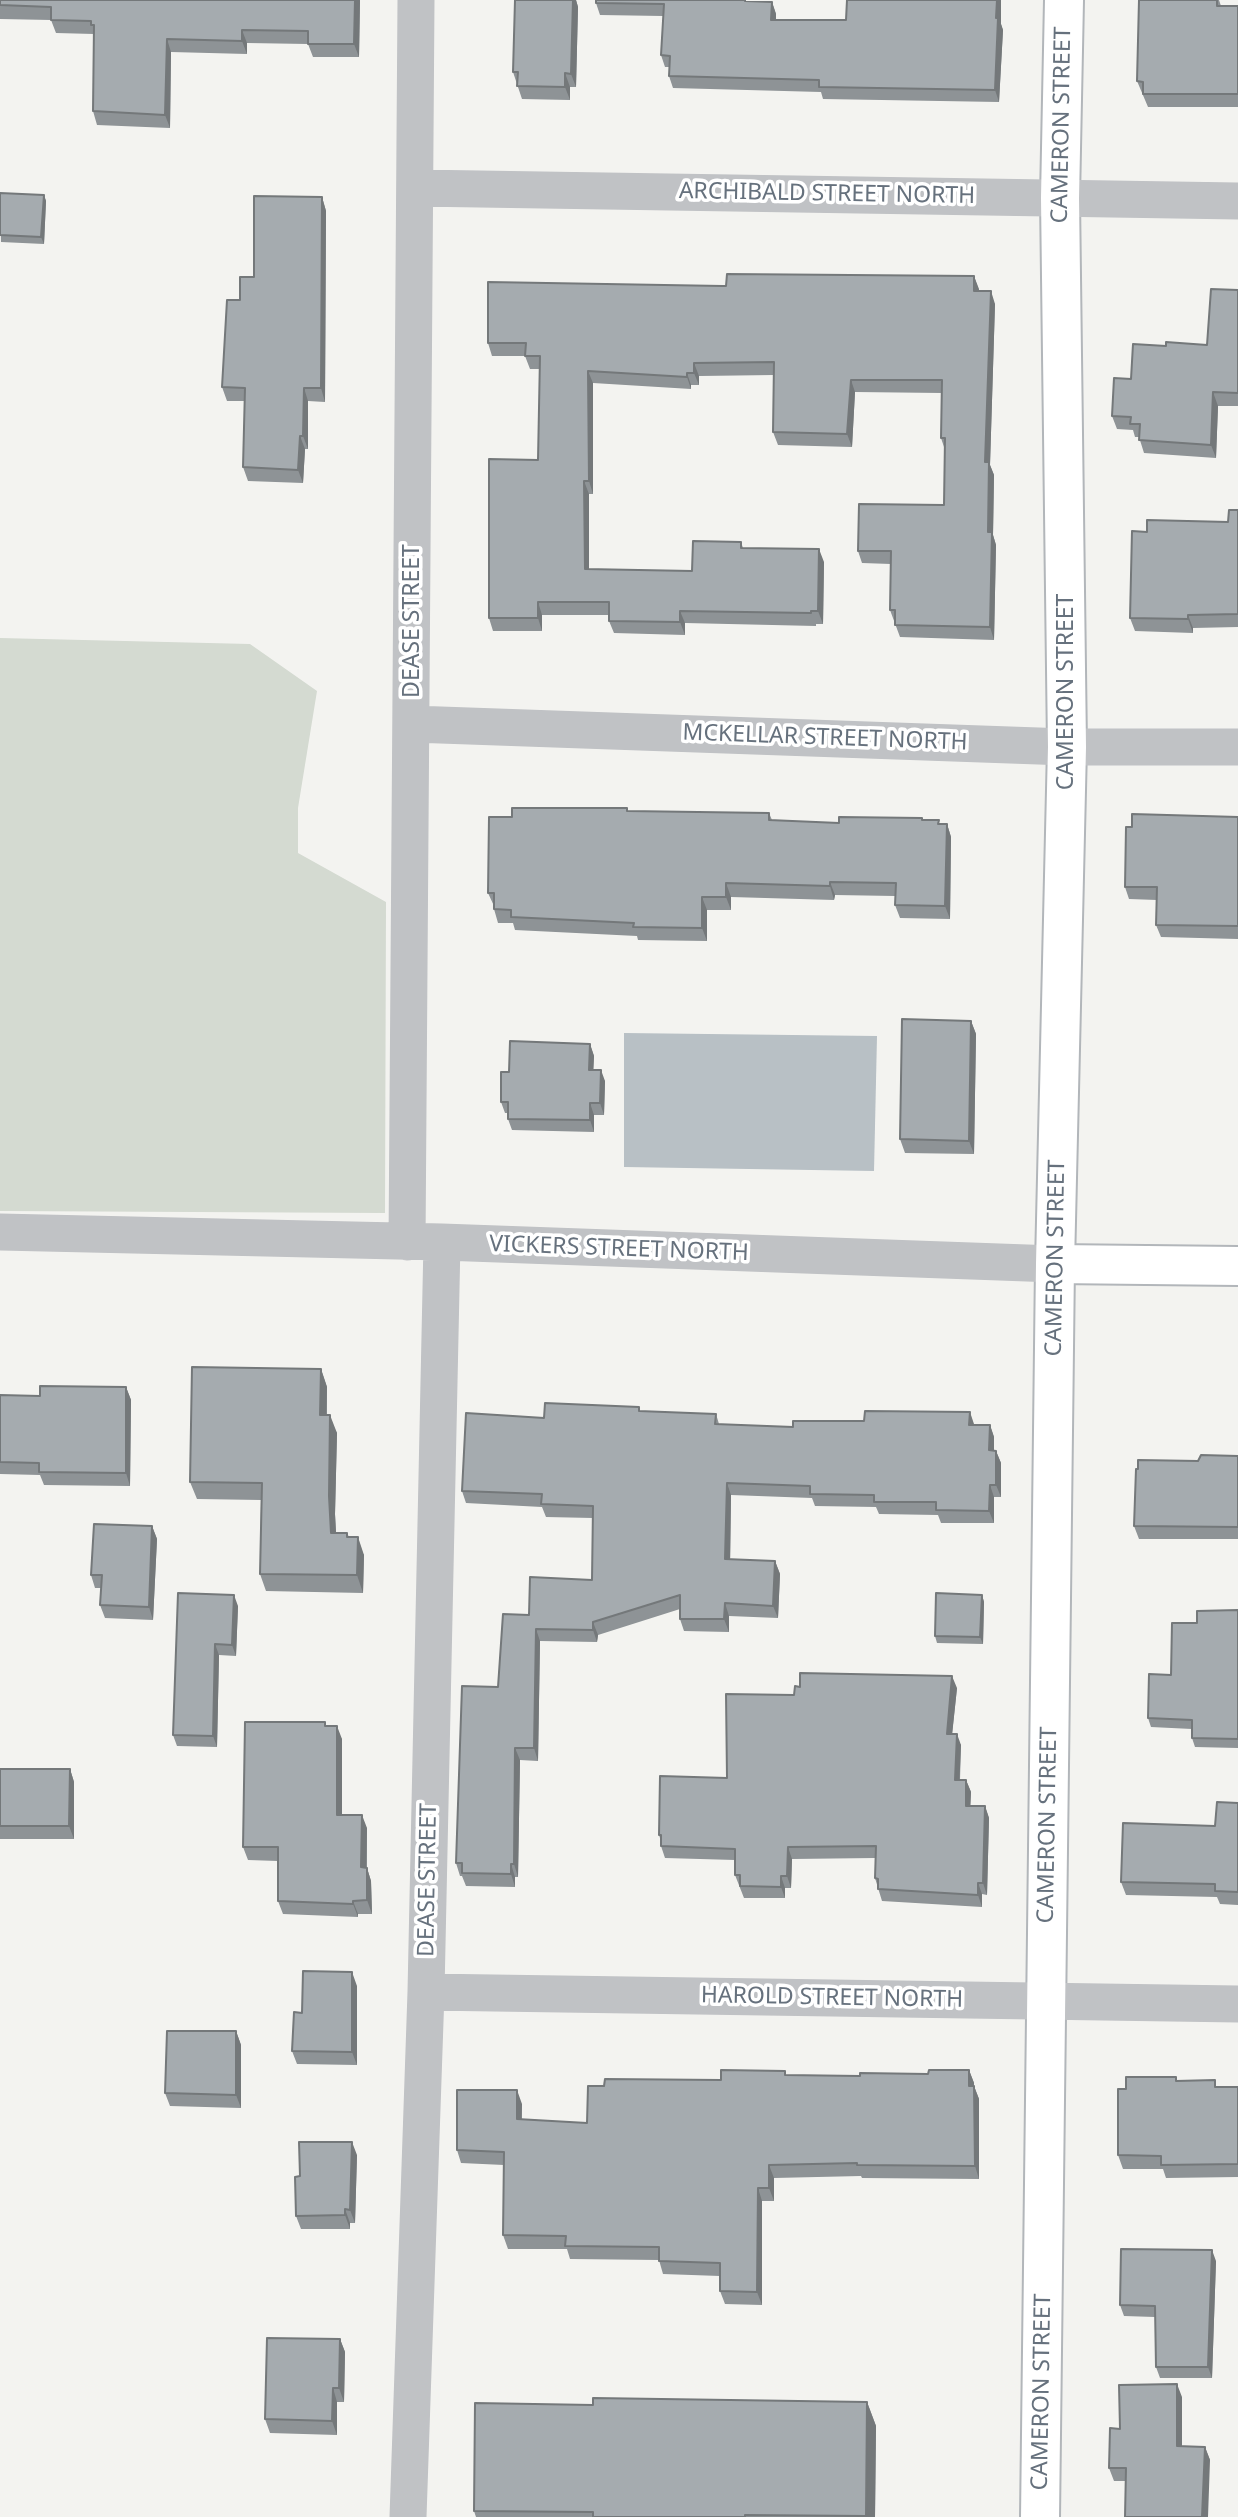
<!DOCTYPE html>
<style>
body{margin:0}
canvas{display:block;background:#f3f3f0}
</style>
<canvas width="1238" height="2517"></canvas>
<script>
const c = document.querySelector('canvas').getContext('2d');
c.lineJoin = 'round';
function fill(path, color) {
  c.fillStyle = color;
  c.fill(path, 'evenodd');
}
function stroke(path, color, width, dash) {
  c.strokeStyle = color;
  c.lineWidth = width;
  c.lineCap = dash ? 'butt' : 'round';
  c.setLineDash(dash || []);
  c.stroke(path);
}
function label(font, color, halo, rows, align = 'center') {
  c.font = font + ' "Noto Sans",sans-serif';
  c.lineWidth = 7;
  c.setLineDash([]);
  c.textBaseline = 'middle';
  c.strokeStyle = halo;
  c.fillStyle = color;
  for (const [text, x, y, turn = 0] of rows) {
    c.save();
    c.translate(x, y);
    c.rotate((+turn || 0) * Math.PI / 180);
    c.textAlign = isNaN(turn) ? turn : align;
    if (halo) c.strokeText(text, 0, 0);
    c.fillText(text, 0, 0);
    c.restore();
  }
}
fill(new Path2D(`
 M 0,638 L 250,644 L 317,691 L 298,808 L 298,853 L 386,902 L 385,1213 L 0,1211 Z`), '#d4dad1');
fill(new Path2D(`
 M 624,1033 L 877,1036 L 874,1171 L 624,1167 Z`), '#b8c0c5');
const secondary = new Path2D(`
 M 1055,1264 L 1238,1266
 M 1040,2517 L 1055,1264 L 1067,747 L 1060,198 L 1064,0`);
stroke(secondary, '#b2b6ba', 42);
stroke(new Path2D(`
 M 416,188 L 1238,201
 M 412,724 L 1067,747 L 1238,747
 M 0,1232 L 442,1242 L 1055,1264
 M 407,1242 L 416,0
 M 426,1992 L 1238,2004
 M 408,2517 L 426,1992 L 442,1242`), '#c0c2c5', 37);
stroke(secondary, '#fff', 38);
fill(new Path2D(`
 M 0,0 L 360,0 L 359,57 L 313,57 L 308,44 L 247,43 L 247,54 L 171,52 L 170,128 L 97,125 L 93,111 L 94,34 L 56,33 L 51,20 L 0,19 Z
 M 515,0 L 576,0 L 578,7 L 576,87 L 570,87 L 570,100 L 522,99 L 513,72 Z
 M 847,0 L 1001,0 L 1001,24 L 1003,30 L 999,102 L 823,99 L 821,92 L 673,88 L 669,76 L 669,67 L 665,67 L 661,55 L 663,16 L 600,15 L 596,3 L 750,1 L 772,2 L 776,14 L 776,20 L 846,20 Z
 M 1139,0 L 1219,0 L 1221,6 L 1238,6 L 1238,107 L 1148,107 L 1137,81 Z
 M 0,193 L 44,195 L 46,201 L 44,244 L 1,242 Z
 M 322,197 L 326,211 L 325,402 L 308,401 L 308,449 L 305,449 L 303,483 L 248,481 L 243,467 L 245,401 L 227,401 L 222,387 L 254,277 Z
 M 974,276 L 979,291 L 995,304 L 990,465 L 994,475 L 993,535 L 996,545 L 994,640 L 900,637 L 890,610 L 891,564 L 862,563 L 858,551 L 944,505 L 945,450 L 941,438 L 942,393 L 855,392 L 852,447 L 778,445 L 773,432 L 774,375 L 699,376 L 699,385 L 691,385 L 691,389 L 593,383 L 593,494 L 589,494 L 589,570 L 692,571 L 741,542 L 743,548 L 824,562 L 823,624 L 816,624 L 816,626 L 685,623 L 685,635 L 614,633 L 609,621 L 609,615 L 542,615 L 542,631 L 493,631 L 489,618 L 538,460 L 540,369 L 530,369 L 525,356 L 492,356 L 488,343 L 723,286 Z
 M 1238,290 L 1238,406 L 1218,406 L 1216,458 L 1144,453 L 1139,437 L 1135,437 L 1133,430 L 1117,429 L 1112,416 L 1131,379 L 1166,346 L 1207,345 Z
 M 1238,510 L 1238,627 L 1193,628 L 1193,633 L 1135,631 L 1130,618 L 1147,532 L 1228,522 Z
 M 628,811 L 769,813 L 772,820 L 839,823 L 922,820 L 940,824 L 947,824 L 951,837 L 950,919 L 900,918 L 895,905 L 895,896 L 835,895 L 834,900 L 731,897 L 731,910 L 707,910 L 707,941 L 638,940 L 637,936 L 515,930 L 513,923 L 498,923 L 494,909 L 494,906 L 488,893 Z
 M 1238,817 L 1238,939 L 1161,937 L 1156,925 L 1157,900 L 1129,899 L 1125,887 L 1132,827 Z
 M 971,1021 L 976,1034 L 974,1154 L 905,1153 L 900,1139 Z
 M 590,1044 L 594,1056 L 593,1070 L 605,1081 L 604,1115 L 594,1115 L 594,1132 L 512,1130 L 508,1119 L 508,1113 L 505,1113 L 501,1102 L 509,1072 Z
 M 321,1369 L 327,1387 L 327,1415 L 337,1433 L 335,1514 L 336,1533 L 347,1533 L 349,1537 L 364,1555 L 363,1593 L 266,1591 L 260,1574 L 261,1500 L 197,1499 L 190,1482 Z
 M 126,1387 L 131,1400 L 130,1486 L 44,1485 L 40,1475 L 0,1474 L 0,1395 L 40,1396 Z
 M 639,1407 L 640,1411 L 716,1414 L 719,1424 L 793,1427 L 990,1425 L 994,1437 L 994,1451 L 996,1451 L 1001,1463 L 1001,1497 L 994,1497 L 994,1523 L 941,1523 L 938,1515 L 879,1514 L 876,1507 L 815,1506 L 812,1498 L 731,1495 L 730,1559 L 775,1561 L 780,1574 L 778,1618 L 729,1616 L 729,1632 L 684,1631 L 680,1619 L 680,1609 L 598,1635 L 597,1642 L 540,1641 L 538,1761 L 520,1760 L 518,1877 L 515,1877 L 515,1887 L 466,1886 L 462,1876 L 460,1876 L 456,1863 L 498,1687 L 529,1615 L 592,1580 L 593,1518 L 546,1517 L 542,1507 L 466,1503 L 462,1491 L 544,1418 Z
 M 1238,1456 L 1238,1539 L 1139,1539 L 1134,1526 L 1198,1461 Z
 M 152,1526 L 157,1539 L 153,1620 L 105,1618 L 100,1605 L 101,1588 L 95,1588 L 91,1575 Z
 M 178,1593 L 238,1606 L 236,1656 L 219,1655 L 217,1747 L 177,1746 L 173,1735 Z
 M 982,1595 L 984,1602 L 983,1644 L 937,1643 L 935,1636 Z
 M 1238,1610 L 1238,1748 L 1195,1747 L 1192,1738 L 1192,1729 L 1151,1727 L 1148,1718 L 1197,1623 Z
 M 957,1688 L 952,1734 L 961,1745 L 960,1780 L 966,1780 L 971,1792 L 970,1806 L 985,1806 L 989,1818 L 987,1895 L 982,1894 L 982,1907 L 882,1901 L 875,1878 L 875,1858 L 792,1859 L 791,1888 L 785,1888 L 785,1898 L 744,1898 L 735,1875 L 735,1860 L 665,1858 L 661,1846 L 661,1841 L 659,1835 L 727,1778 L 794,1695 Z
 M 327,1726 L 342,1739 L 342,1815 L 367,1828 L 367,1868 L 371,1881 L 372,1914 L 358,1914 L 358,1917 L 283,1914 L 278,1901 L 278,1861 L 248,1860 L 243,1847 Z
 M 0,1769 L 70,1769 L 74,1782 L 74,1839 L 0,1839 Z
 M 1238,1803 L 1238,1905 L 1220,1904 L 1217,1897 L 1126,1895 L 1121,1882 L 1215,1826 Z
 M 357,1986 L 357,2065 L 297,2064 L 292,2051 L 302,2013 Z
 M 236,2031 L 241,2045 L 241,2108 L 170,2106 L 165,2093 Z
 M 969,2070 L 974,2083 L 974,2086 L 979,2099 L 979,2179 L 862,2178 L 861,2176 L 774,2178 L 774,2201 L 762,2201 L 762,2305 L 725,2304 L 720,2291 L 720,2276 L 663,2274 L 659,2260 L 570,2259 L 567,2249 L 508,2249 L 503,2235 L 504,2165 L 461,2163 L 457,2150 L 522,2104 L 522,2119 L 587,2123 L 604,2086 L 721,2080 L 785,2071 L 786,2075 L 860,2076 L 928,2074 Z
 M 1178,2081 L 1217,2087 L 1238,2087 L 1238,2177 L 1166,2178 L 1163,2169 L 1123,2169 L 1118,2155 L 1126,2089 Z
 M 357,2155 L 355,2223 L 350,2223 L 350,2229 L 301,2229 L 296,2216 L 300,2176 Z
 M 1216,2261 L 1212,2378 L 1160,2378 L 1156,2367 L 1155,2317 L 1124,2316 L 1120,2305 Z
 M 340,2339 L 345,2352 L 344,2402 L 337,2402 L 337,2435 L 270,2433 L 265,2419 Z
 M 1182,2397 L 1182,2446 L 1205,2447 L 1210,2460 L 1126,2481 L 1114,2481 L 1109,2468 L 1120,2429 Z
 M 867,2402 L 876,2426 L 875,2517 L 476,2517 L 474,2511 L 593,2405 Z`), '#8e9396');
fill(new Path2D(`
 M 355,0 L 360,0 L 359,57 L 354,44 Z
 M 573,0 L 576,0 L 578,7 L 576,87 L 571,74 Z
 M 997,0 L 1001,0 L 1001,24 L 1003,30 L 999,102 L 995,90 Z
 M 772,2 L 776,14 L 776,32 L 771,20 Z
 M 242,30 L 247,43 L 247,54 L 242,41 Z
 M 167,39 L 171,52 L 170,128 L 165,115 Z
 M 565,73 L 570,87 L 570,100 L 565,87 Z
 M 44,195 L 46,201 L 44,244 L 41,237 Z
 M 322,197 L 326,211 L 325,402 L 321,388 Z
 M 974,276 L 979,289 L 978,303 L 974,291 Z
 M 991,291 L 995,304 L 990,465 L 994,475 L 993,535 L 996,545 L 994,640 L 990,627 L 985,462 Z
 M 694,363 L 699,376 L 699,385 L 694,373 Z
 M 588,371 L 593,383 L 593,494 L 589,481 Z
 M 687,373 L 691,385 L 691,389 L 687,377 Z
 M 851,380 L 855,392 L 852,447 L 847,434 Z
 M 304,388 L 308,401 L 308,449 L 303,436 Z
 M 1213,392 L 1218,406 L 1216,458 L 1211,445 Z
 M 300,436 L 305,449 L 303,483 L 298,470 Z
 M 584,481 L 589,494 L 589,582 L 585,569 Z
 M 819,549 L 824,562 L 823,624 L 818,611 Z
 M 538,602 L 542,615 L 542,631 L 538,618 Z
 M 680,611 L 685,623 L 685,635 L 680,622 Z
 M 1188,615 L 1193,628 L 1193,633 L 1188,619 Z
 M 947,824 L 951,837 L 950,919 L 945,906 Z
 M 830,882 L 835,895 L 834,900 L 830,886 Z
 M 726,883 L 731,897 L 731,910 L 726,897 Z
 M 702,897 L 707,910 L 707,941 L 702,928 Z
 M 971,1021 L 976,1034 L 974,1154 L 969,1141 Z
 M 590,1044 L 594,1056 L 593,1081 L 589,1070 Z
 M 601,1070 L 605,1081 L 604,1115 L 600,1103 Z
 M 590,1103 L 594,1115 L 594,1132 L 590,1120 Z
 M 321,1369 L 327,1387 L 326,1433 L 320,1415 Z
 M 126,1387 L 131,1400 L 130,1486 L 126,1473 Z
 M 970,1412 L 974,1424 L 969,1425 Z
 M 330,1415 L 337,1433 L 335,1514 L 337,1551 L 331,1533 L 329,1496 Z
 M 990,1425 L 994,1437 L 994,1463 L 989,1450 Z
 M 996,1451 L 1001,1463 L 1001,1497 L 996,1485 Z
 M 727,1483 L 731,1495 L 730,1571 L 725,1559 Z
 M 990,1485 L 994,1497 L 994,1523 L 989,1511 Z
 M 152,1526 L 157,1539 L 153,1620 L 149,1607 Z
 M 358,1537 L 364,1555 L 363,1593 L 357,1575 Z
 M 775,1561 L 780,1574 L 778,1618 L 773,1606 Z
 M 234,1595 L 238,1606 L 236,1656 L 232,1645 Z
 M 982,1595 L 984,1602 L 983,1644 L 980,1637 Z
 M 725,1603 L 729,1616 L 729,1632 L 724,1619 Z
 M 593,1622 L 598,1635 L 597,1642 L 593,1630 Z
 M 536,1629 L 540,1641 L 538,1761 L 534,1748 Z
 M 215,1644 L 219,1655 L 217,1747 L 213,1736 Z
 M 952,1676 L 957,1688 L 951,1745 L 947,1734 Z
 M 337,1726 L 342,1739 L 342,1828 L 337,1815 Z
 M 957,1734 L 961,1745 L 959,1791 L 955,1780 Z
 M 515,1748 L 520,1760 L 518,1877 L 514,1864 Z
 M 70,1769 L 74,1782 L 74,1839 L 69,1826 Z
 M 966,1780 L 971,1792 L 970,1817 L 966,1806 Z
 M 985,1806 L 989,1818 L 987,1895 L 983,1883 Z
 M 362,1815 L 367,1828 L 366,1881 L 361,1867 Z
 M 788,1847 L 792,1859 L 791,1888 L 787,1876 Z
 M 511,1864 L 515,1877 L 515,1887 L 511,1874 Z
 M 367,1868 L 371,1881 L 372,1914 L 367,1900 Z
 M 781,1876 L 785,1888 L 785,1898 L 781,1887 Z
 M 978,1883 L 982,1894 L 982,1907 L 978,1895 Z
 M 353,1901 L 358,1914 L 358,1917 L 353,1904 Z
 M 352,1972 L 357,1986 L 357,2065 L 352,2052 Z
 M 236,2031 L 241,2045 L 241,2108 L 236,2095 Z
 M 969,2070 L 974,2083 L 973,2099 L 969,2086 Z
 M 974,2086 L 979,2099 L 979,2179 L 975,2166 Z
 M 517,2090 L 522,2104 L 521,2132 L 517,2119 Z
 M 352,2142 L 357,2155 L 355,2223 L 350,2210 Z
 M 769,2165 L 774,2178 L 774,2201 L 769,2188 Z
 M 758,2188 L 762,2201 L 762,2305 L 757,2292 Z
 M 345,2209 L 350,2223 L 350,2229 L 345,2215 Z
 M 1212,2250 L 1216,2261 L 1212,2378 L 1208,2367 Z
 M 340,2339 L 345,2352 L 344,2402 L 339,2388 Z
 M 1177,2384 L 1182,2397 L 1182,2459 L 1177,2446 Z
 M 333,2388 L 337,2402 L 337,2435 L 332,2421 Z
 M 867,2402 L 876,2426 L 875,2517 L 866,2517 Z
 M 1205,2447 L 1210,2460 L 1208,2517 L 1202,2517 Z`), '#74787a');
const building = new Path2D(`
 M 0,0 L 355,0 L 354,44 L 308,44 L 308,31 L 242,30 L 242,41 L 167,39 L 165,115 L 93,111 L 94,25 L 91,25 L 91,21 L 51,20 L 51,7 L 0,5 Z
 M 515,0 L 573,0 L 571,74 L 565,73 L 565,87 L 517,86 L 518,72 L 513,72 Z
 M 596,0 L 745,0 L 745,1 L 772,2 L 771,20 L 846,20 L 847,0 L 997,0 L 996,18 L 998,18 L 995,90 L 819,87 L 819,80 L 669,76 L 670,56 L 661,55 L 664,4 L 596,3 Z
 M 1139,0 L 1217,0 L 1217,6 L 1238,6 L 1238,94 L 1143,94 L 1143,82 L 1137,81 Z
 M 0,193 L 44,195 L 41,237 L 0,235 Z
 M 254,196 L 322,197 L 321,388 L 304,388 L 303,436 L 300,436 L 298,470 L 243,467 L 245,388 L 222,387 L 227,300 L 240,300 L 240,277 L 254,277 Z
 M 727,274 L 974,276 L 974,291 L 991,291 L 985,462 L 989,462 L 988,532 L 992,532 L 990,627 L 895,625 L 895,610 L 890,610 L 891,551 L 858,551 L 859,504 L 944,505 L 945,438 L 941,438 L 942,380 L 851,380 L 847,434 L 773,432 L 774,362 L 694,363 L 694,373 L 687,373 L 687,377 L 588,371 L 589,481 L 584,481 L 585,569 L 692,571 L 693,541 L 741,542 L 741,548 L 819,549 L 818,611 L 811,611 L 811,613 L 680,611 L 680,622 L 609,621 L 609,602 L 538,602 L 538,618 L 489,618 L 489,459 L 538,460 L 540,356 L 525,356 L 526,343 L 488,343 L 488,282 L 723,286 L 726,286 Z
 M 1211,289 L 1238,290 L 1238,393 L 1213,392 L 1211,445 L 1139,440 L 1140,424 L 1130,424 L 1131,417 L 1112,416 L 1114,378 L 1131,379 L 1133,344 L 1166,346 L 1166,342 L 1207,345 Z
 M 1229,510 L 1238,510 L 1238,614 L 1188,615 L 1188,619 L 1130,618 L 1132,531 L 1147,532 L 1147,520 L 1228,522 Z
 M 512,808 L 627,808 L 627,811 L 769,813 L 769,820 L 839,823 L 839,817 L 922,818 L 922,820 L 939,820 L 938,824 L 947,824 L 945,906 L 895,905 L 896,883 L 830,882 L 830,886 L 726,883 L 726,897 L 702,897 L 702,928 L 633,927 L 634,923 L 511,917 L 511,910 L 494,909 L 494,893 L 488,893 L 489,817 L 512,817 Z
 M 1132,814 L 1238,817 L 1238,926 L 1156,925 L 1157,887 L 1125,887 L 1126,827 L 1132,827 Z
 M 902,1019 L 971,1021 L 969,1141 L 900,1139 Z
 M 510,1041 L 590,1044 L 589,1070 L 601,1070 L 600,1103 L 590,1103 L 590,1120 L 508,1119 L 508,1102 L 501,1102 L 501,1072 L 509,1072 Z
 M 192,1367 L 321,1369 L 320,1415 L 330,1415 L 329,1496 L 331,1533 L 347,1533 L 347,1537 L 358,1537 L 357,1575 L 260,1574 L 262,1483 L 190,1482 Z
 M 40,1386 L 126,1387 L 126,1473 L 39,1472 L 39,1463 L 0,1462 L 0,1395 L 40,1396 Z
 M 545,1403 L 639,1407 L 639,1411 L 716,1414 L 715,1424 L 793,1427 L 793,1421 L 864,1421 L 865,1411 L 970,1412 L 969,1425 L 990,1425 L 989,1450 L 996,1451 L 996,1485 L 990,1485 L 989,1511 L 936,1510 L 936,1502 L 874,1502 L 874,1495 L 810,1494 L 810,1486 L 727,1483 L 725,1559 L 775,1561 L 773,1606 L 725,1603 L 724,1619 L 680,1619 L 680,1595 L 593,1622 L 593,1630 L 536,1629 L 534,1748 L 515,1748 L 514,1864 L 511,1864 L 511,1874 L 462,1873 L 462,1863 L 456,1863 L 462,1686 L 498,1687 L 503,1614 L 529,1615 L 530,1577 L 592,1580 L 593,1506 L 541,1504 L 542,1494 L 462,1491 L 466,1413 L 544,1418 Z
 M 1201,1455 L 1238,1456 L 1238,1527 L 1134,1526 L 1136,1469 L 1138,1469 L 1138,1460 L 1198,1461 Z
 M 94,1524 L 152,1526 L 149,1607 L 100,1605 L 102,1575 L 91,1575 Z
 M 178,1593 L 234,1595 L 232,1645 L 215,1644 L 213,1736 L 173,1735 Z
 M 936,1593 L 982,1595 L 980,1637 L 935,1636 Z
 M 1238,1610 L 1238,1739 L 1192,1738 L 1192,1720 L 1148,1718 L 1149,1674 L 1171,1675 L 1172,1623 L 1197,1623 L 1197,1611 Z
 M 800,1673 L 952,1676 L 947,1734 L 957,1734 L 955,1780 L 966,1780 L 966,1806 L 985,1806 L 983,1883 L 978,1883 L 978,1895 L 878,1889 L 878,1879 L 875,1878 L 876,1846 L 788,1847 L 787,1876 L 781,1876 L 781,1887 L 740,1886 L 740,1875 L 735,1875 L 735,1849 L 661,1846 L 661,1835 L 659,1835 L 660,1776 L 727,1778 L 726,1694 L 794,1695 L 795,1686 L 800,1687 Z
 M 245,1722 L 325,1722 L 325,1726 L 337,1726 L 337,1815 L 362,1815 L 361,1867 L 367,1868 L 367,1900 L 353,1901 L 353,1904 L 278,1901 L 278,1847 L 243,1847 Z
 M 0,1769 L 70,1769 L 69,1826 L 0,1826 Z
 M 1217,1802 L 1238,1803 L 1238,1892 L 1215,1891 L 1215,1884 L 1121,1882 L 1123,1823 L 1215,1826 Z
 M 303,1971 L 352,1972 L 352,2052 L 292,2051 L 294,2012 L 302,2013 Z
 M 167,2031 L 236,2031 L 236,2095 L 165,2093 Z
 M 721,2070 L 785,2071 L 785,2075 L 860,2076 L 860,2073 L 928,2074 L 929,2070 L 969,2070 L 969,2086 L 974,2086 L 975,2166 L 857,2165 L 857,2163 L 769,2165 L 769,2188 L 758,2188 L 757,2292 L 720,2291 L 720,2263 L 659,2261 L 659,2247 L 565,2246 L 566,2236 L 503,2235 L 504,2152 L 457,2150 L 457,2090 L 517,2090 L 517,2119 L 587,2123 L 588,2086 L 604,2086 L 605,2079 L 721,2080 Z
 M 1126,2077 L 1176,2077 L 1176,2081 L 1215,2080 L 1215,2087 L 1238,2087 L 1238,2164 L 1161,2165 L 1161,2156 L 1118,2155 L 1118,2089 L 1126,2089 Z
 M 299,2142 L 352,2142 L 350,2210 L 345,2209 L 345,2215 L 296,2216 L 295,2177 L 300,2176 Z
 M 1121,2249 L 1212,2250 L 1208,2367 L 1156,2367 L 1155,2306 L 1120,2305 Z
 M 267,2338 L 340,2339 L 339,2388 L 333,2388 L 332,2421 L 265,2419 Z
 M 1177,2384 L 1177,2446 L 1205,2447 L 1202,2517 L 1125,2517 L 1126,2468 L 1109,2468 L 1110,2428 L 1120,2429 L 1119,2385 Z
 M 593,2398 L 867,2402 L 866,2516 L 745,2515 L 745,2517 L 593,2517 L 593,2512 L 474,2511 L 475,2403 L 593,2405 Z`);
fill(building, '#a5abaf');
stroke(building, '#74787a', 2);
label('23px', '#66717d', '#fff', [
 ["CAMERON STREET",1062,125,-89],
 ["ARCHIBALD STREET NORTH",827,194,1],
 ["DEASE STREET",412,621,-90],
 ["CAMERON STREET",1066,692,-90],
 ["MCKELLAR STREET NORTH",825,738,2],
 ["VICKERS STREET NORTH",619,1249,2],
 ["CAMERON STREET",1056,1258,-89],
 ["CAMERON STREET",1048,1825,-89],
 ["DEASE STREET",428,1880,-89],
 ["HAROLD STREET NORTH",832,1998,1],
 ["CAMERON STREET",1042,2392,-89]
]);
</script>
